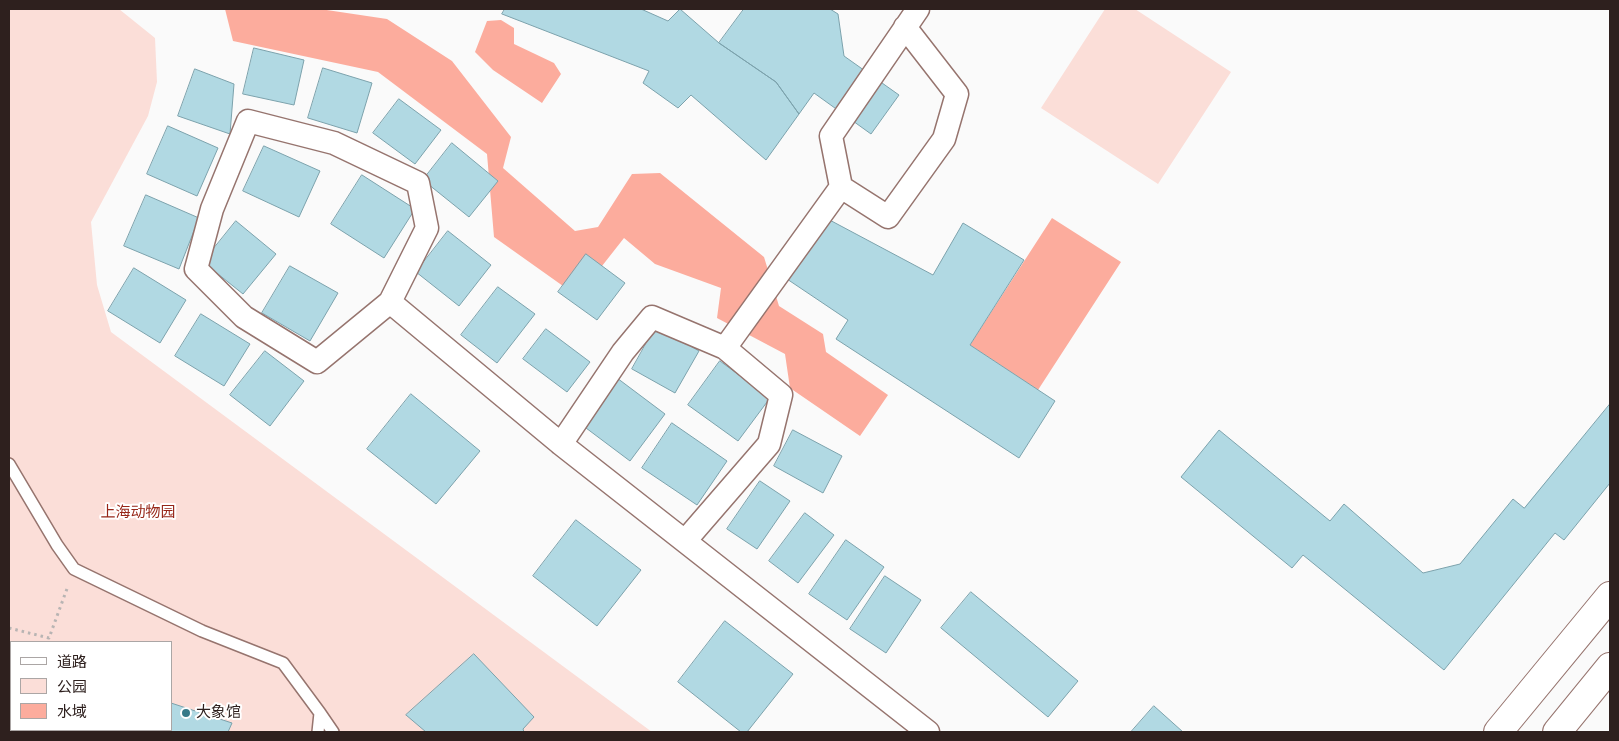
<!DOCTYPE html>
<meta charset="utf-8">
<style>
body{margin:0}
#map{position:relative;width:1619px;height:741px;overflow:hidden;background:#fafafa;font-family:"Archivo Narrow","Noto Sans SC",sans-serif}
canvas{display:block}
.frame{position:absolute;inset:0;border:10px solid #2e201e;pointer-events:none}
.legend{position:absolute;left:10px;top:641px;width:162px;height:90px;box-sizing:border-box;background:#fff;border:1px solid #aba6a5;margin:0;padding:6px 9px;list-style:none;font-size:15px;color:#2e201e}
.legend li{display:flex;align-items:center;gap:10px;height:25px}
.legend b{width:25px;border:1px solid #aba6a5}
</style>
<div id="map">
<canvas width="1619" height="741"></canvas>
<div class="frame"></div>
<ul class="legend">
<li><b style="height:6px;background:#fff"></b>道路</li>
<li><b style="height:14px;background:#fbded8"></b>公园</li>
<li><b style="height:14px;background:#fcac9d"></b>水域</li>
</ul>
</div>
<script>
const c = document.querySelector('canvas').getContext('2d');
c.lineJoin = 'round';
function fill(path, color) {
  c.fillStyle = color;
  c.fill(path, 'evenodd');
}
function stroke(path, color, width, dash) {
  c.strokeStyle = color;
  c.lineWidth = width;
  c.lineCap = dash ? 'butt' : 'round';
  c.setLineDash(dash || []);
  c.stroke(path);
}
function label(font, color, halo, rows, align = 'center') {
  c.font = font + ' "Archivo Narrow","Noto Sans SC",sans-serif';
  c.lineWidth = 4;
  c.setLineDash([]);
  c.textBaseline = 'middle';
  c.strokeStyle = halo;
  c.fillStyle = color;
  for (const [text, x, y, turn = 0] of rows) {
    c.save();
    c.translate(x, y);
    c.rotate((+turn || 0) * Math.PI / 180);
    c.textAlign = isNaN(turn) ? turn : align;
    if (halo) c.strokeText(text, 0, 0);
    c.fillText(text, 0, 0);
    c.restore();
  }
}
fill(new Path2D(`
 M 9,9 L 119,9 L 155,38 L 157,82 L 148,116 L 91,222 L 97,285 L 111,332 L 652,732 L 9,732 ZM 11,642 L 171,642 L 171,730 L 11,730 Z
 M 1105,9 L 1135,9 L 1231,72 L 1158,184 L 1041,108 Z`), '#fbded8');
fill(new Path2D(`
 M 225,9 L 320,9 L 387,19 L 452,61 L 511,137 L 503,168 L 575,231 L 598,227 L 632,174 L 660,173 L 764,257 L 779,306 L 823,334 L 826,352 L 888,395 L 860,436 L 790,388 L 785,354 L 717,318 L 721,288 L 655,264 L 624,238 L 602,266 L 563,286 L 494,237 L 487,154 L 378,72 L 233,41 Z
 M 501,20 L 514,28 L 514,44 L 554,63 L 561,74 L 542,103 L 493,70 L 475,52 L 487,21 Z
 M 1052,218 L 1121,262 L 1038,390 L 970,345 Z`), '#fcac9d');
const building = new Path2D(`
 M 505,9 L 641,9 L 668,21 L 680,9 L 719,43 L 776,82 L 799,114 L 766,160 L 691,95 L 678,108 L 643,83 L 649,71 L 502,14 Z
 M 744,9 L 830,9 L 838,14 L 844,56 L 899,95 L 871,134 L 814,93 L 799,114 L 776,82 L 719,43 Z
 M 254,48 L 304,60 L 294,105 L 243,94 Z
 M 323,68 L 372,83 L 357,133 L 308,118 Z
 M 195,69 L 234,84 L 230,134 L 178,116 Z
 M 399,99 L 441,130 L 415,164 L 373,133 Z
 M 168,126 L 218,148 L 197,196 L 147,174 Z
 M 452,143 L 498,181 L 469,217 L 423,180 Z
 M 264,146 L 320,171 L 299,217 L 243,191 Z
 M 362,175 L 415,209 L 384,258 L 331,224 Z
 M 146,195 L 199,218 L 179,269 L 124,246 Z
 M 824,217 L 933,275 L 963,223 L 1024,260 L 970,345 L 1055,401 L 1019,458 L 836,339 L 848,320 L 781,275 Z
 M 236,221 L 276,254 L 243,294 L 203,262 Z
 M 448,231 L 491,265 L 459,306 L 416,272 Z
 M 586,254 L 625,283 L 597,320 L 558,292 Z
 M 290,266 L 338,293 L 310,341 L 262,313 Z
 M 134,268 L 186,300 L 160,343 L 108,311 Z
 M 498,287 L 535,314 L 497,363 L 461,335 Z
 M 201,314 L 250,344 L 224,386 L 175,356 Z
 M 656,326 L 699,351 L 675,393 L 632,369 Z
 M 546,329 L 590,362 L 567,392 L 523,359 Z
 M 265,351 L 304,381 L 270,426 L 230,395 Z
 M 720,361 L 770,398 L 738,441 L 688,405 Z
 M 617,378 L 665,414 L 630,461 L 582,425 Z
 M 411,394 L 480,451 L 436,504 L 367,449 Z
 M 1610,404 L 1610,483 L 1564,540 L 1555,533 L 1444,670 L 1303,555 L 1292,568 L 1181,477 L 1219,430 L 1330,521 L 1344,504 L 1423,573 L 1460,564 L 1513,499 L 1524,508 Z
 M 672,423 L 727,461 L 697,505 L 642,468 Z
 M 793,430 L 842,456 L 823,493 L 774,466 Z
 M 760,481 L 790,501 L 757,549 L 727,529 Z
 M 805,513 L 834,535 L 798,583 L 769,561 Z
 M 576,520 L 641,570 L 597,626 L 533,576 Z
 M 846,540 L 884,567 L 847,620 L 809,594 Z
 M 885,576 L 921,600 L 886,653 L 850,629 Z
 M 971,592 L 1078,681 L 1048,717 L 941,628 Z
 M 725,621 L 793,674 L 747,732 L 741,732 L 678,682 Z
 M 474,654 L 534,717 L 523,729 L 524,732 L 426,732 L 406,715 Z
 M 171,703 L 232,723 L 228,732 L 113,732 L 114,730 L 171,730 Z
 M 1154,706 L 1183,732 L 1131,732 Z`);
fill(building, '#b1d9e3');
stroke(building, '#7ca2ac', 1);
const lane = new Path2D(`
 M 9,464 L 57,545 L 74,569 L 202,631 L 283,663 L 320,713 L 318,732
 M 320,713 L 333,732`);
const street = new Path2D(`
 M 248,121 L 334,143 L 418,183 L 427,228 L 390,302 L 317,362 L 244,317 L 196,269 L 212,209 Z
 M 841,187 L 888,217 L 944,139 L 957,94 L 905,27
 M 390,302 L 561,444 L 928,732
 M 725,348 L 841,187 L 831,136 L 918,9
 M 561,444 L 623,352 L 652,317 L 725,348 L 781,395 L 769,444 L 685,541`);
const primary = new Path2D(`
 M 1498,732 L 1610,596`);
const highway = new Path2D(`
 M 1557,732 L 1610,667`);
stroke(lane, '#96746e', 14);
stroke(street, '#96746e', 25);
stroke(primary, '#96746e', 30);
stroke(highway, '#96746e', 30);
stroke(new Path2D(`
 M 9,628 L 49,638 L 68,586`), '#b8b4b3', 3, [2.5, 4]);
stroke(lane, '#fff', 11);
stroke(street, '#fff', 22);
stroke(primary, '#fff', 28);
stroke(highway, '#fff', 28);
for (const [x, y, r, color] of [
 [186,713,5,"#357988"]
]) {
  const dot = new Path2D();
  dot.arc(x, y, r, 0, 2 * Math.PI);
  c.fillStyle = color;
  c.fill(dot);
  stroke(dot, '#fff', 2);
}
label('15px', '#972618', '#fff', [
 ["上海动物园",138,513]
]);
label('15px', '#2e201e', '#fff', [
 ["大象馆",196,713]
], 'left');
</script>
